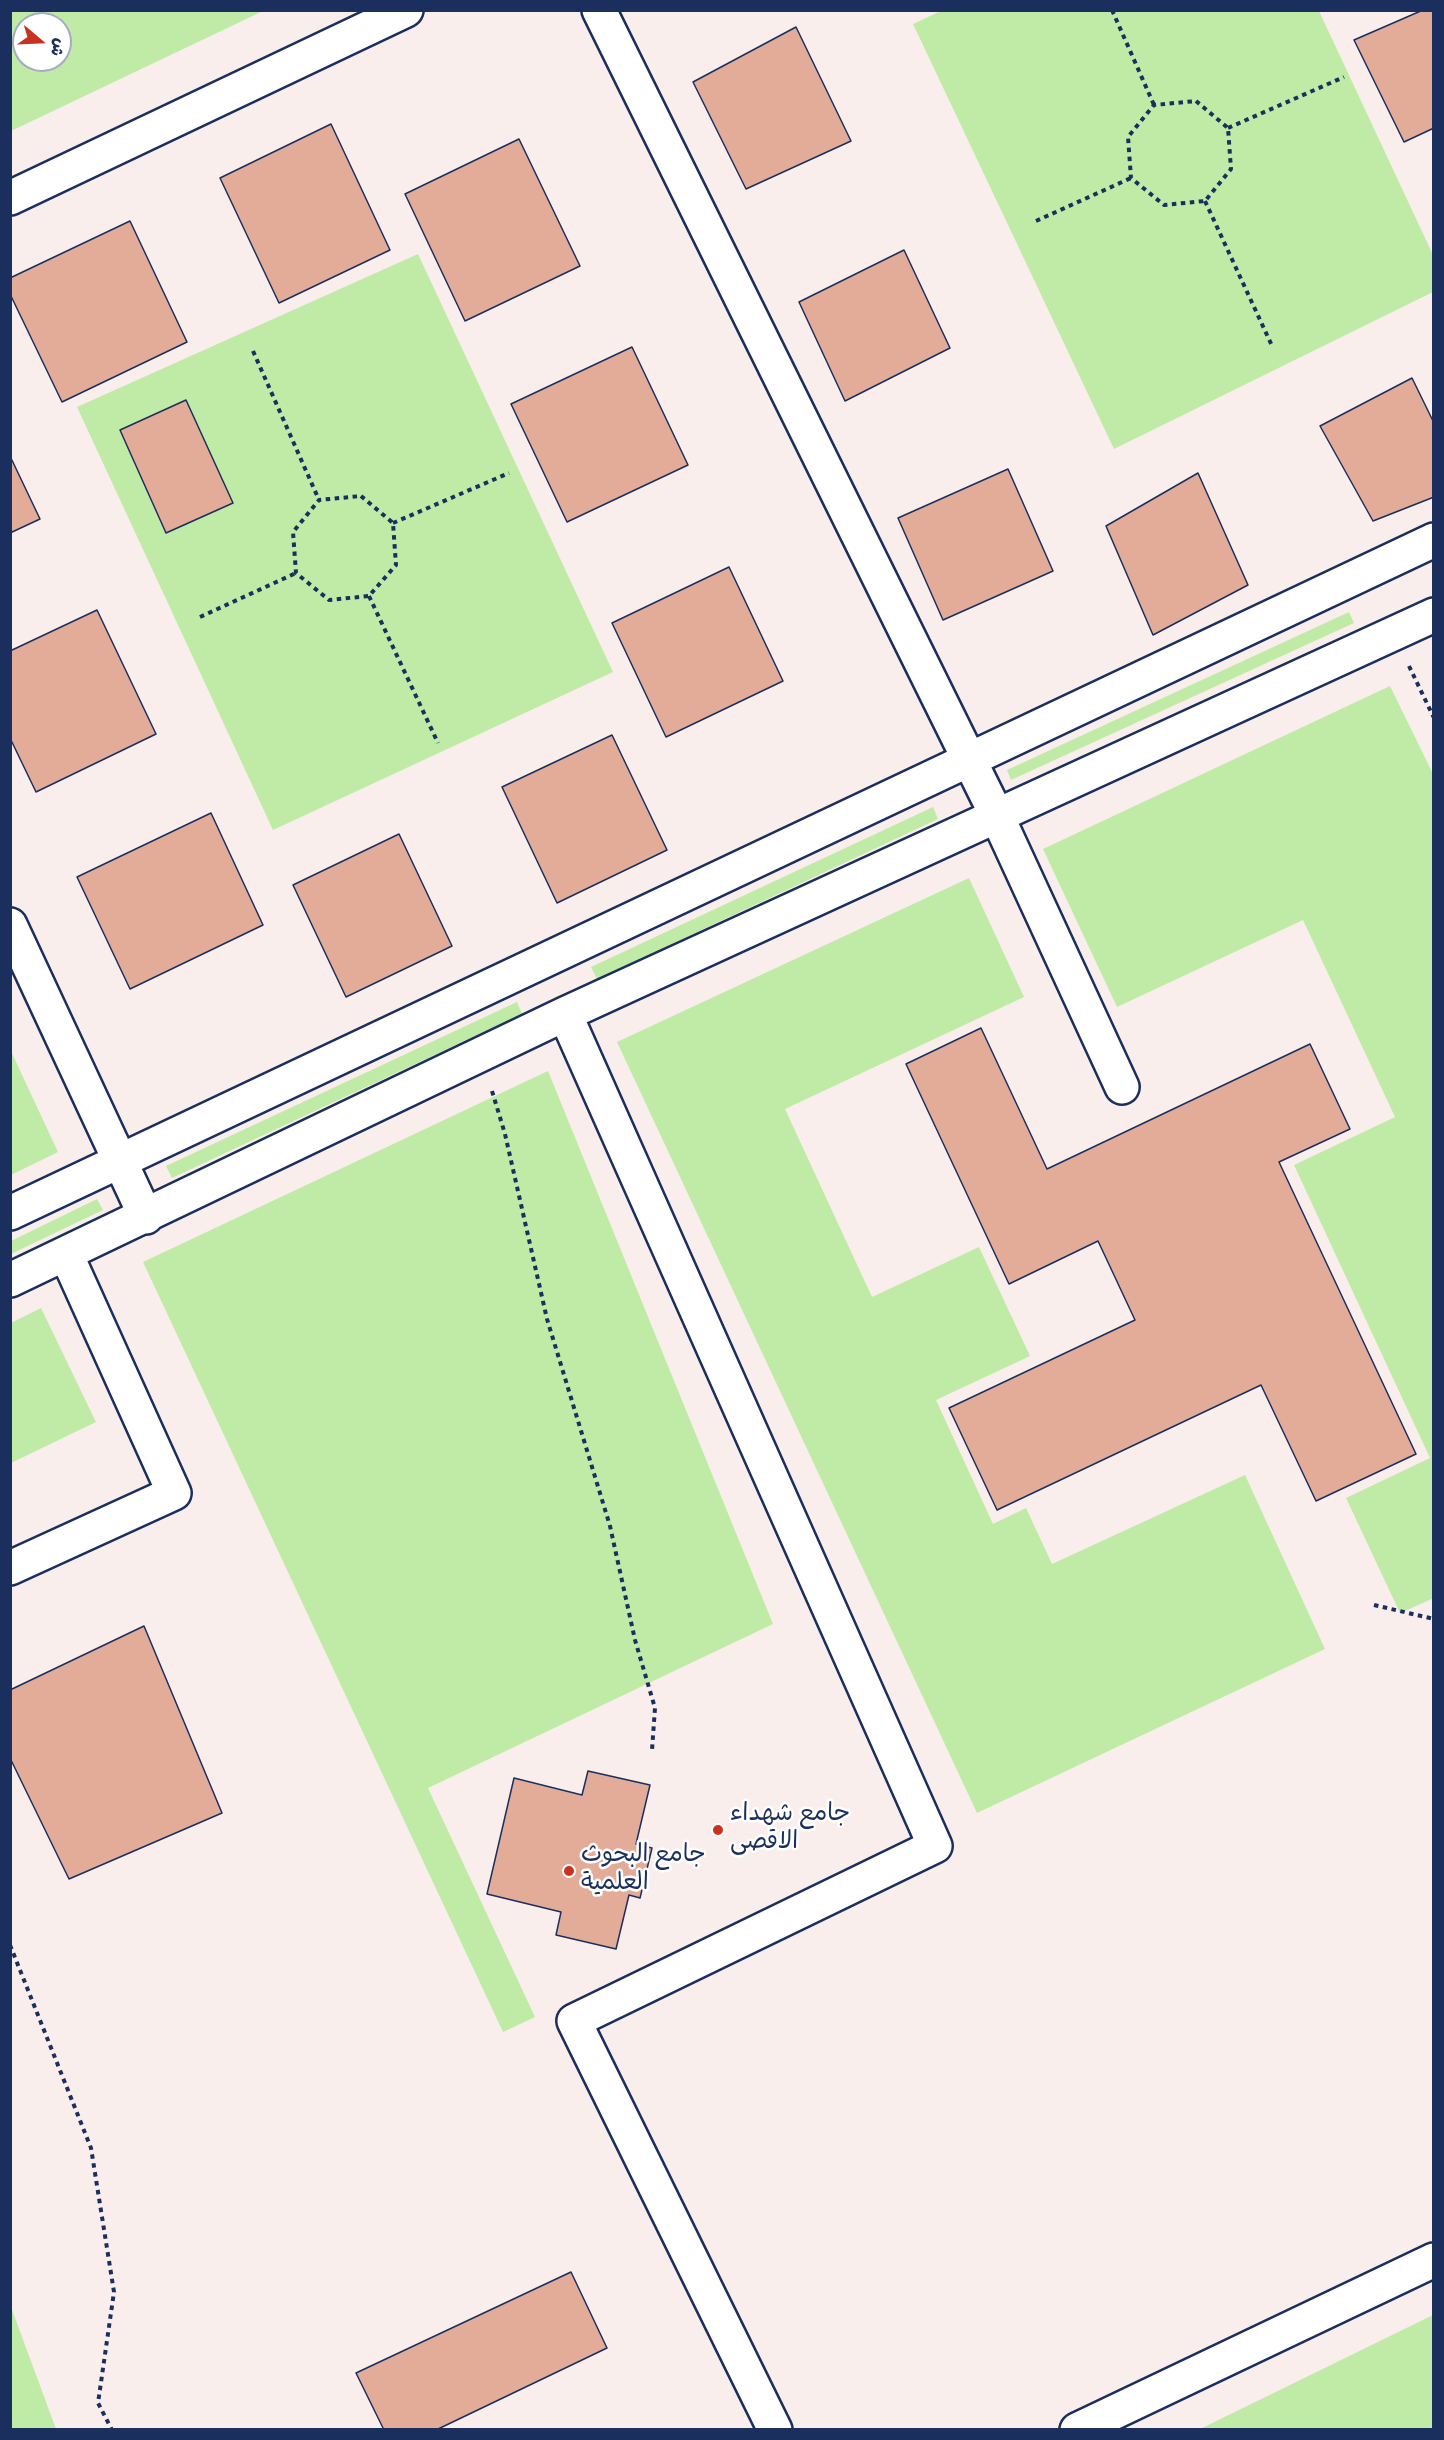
<!DOCTYPE html>
<meta charset="utf-8">
<style>
body{margin:0}
#map{position:relative;width:1444px;height:2440px;overflow:hidden;background:#f9eeeb;font-family:"Indie Flower","Playpen Sans Arabic",sans-serif}
canvas{display:block}
.frame{position:absolute;inset:0;border:12px solid #1b2f5e;pointer-events:none}
.north{position:absolute;left:12px;top:12px;width:60px;height:60px;box-sizing:border-box;background:#fff;border:2px solid #a4acbf;border-radius:50%;rotate:109deg;font-size:16px;font-weight:700;line-height:24px;text-align:center;color:#1b2f5e}
.north::after{content:'';display:block;margin:auto;width:21px;height:27px;background:#c8321e;clip-path:polygon(50% 0,100% 100%,50% 72%,0 100%)}
</style>
<div id="map">
<canvas width="1444" height="2440"></canvas>
<div class="frame"></div>
<div class="north">ش</div>
</div>
<script>
const c = document.querySelector('canvas').getContext('2d');
c.lineJoin = 'round';
function fill(path, color) {
  c.fillStyle = color;
  c.fill(path, 'evenodd');
}
function stroke(path, color, width, dash) {
  c.strokeStyle = color;
  c.lineWidth = width;
  c.lineCap = dash ? 'butt' : 'round';
  c.setLineDash(dash || []);
  c.stroke(path);
}
function label(font, color, halo, rows, align = 'center') {
  c.font = font + ' "Indie Flower","Playpen Sans Arabic",sans-serif';
  c.lineWidth = 5;
  c.setLineDash([]);
  c.textBaseline = 'middle';
  c.strokeStyle = halo;
  c.fillStyle = color;
  for (const [text, x, y, turn = 0] of rows) {
    c.save();
    c.translate(x, y);
    c.rotate((+turn || 0) * Math.PI / 180);
    c.textAlign = isNaN(turn) ? turn : align;
    if (halo) c.strokeText(text, 0, 0);
    c.fillText(text, 0, 0);
    c.restore();
  }
}
fill(new Path2D(`
 M 11,10 L 263,10 L 263,11 L 11,131 ZM 24,24 L 60,24 L 60,60 L 24,60 Z
 M 943,10 L 1319,11 L 1433,255 L 1433,292 L 1114,449 L 913,24 Z
 M 418,254 L 613,672 L 273,830 L 77,407 Z
 M 1349,612 L 1354,623 L 1011,780 L 1007,770 Z
 M 1390,686 L 1434,776 L 1434,1598 L 1400,1613 L 1346,1498 L 1430,1458 L 1294,1165 L 1395,1117 L 1303,920 L 1117,1007 L 1043,849 Z
 M 933,807 L 938,819 L 597,979 L 591,967 Z
 M 969,878 L 1024,997 L 785,1109 L 872,1297 L 979,1247 L 1030,1356 L 936,1400 L 993,1524 L 1026,1508 L 1052,1564 L 1245,1475 L 1325,1649 L 977,1813 L 617,1042 Z
 M 517,1002 L 522,1014 L 172,1178 L 166,1166 Z
 M 10,1049 L 58,1152 L 11,1175 L 10,1175 Z
 M 548,1071 L 773,1624 L 428,1788 L 535,2017 L 503,2032 L 143,1262 Z
 M 97,1199 L 103,1210 L 11,1254 L 11,1241 Z
 M 41,1308 L 96,1422 L 11,1463 L 11,1323 Z
 M 11,2307 L 56,2429 L 11,2429 Z
 M 1433,2315 L 1433,2429 L 1200,2429 Z`), '#bfeba7');
const building = new Path2D(`
 M 1423,10 L 1434,10 L 1434,128 L 1404,142 L 1354,40 Z
 M 796,27 L 851,141 L 746,189 L 693,82 Z
 M 331,124 L 390,250 L 279,303 L 220,178 Z
 M 519,139 L 580,266 L 465,321 L 405,194 Z
 M 130,221 L 187,342 L 62,402 L 10,294 L 10,278 Z
 M 904,250 L 950,348 L 845,401 L 799,302 Z
 M 632,347 L 688,465 L 567,522 L 511,404 Z
 M 1412,378 L 1434,423 L 1434,497 L 1373,521 L 1320,426 Z
 M 186,400 L 233,503 L 166,533 L 120,430 Z
 M 10,456 L 40,519 L 10,533 Z
 M 1008,469 L 1053,571 L 943,620 L 898,518 Z
 M 1198,473 L 1248,585 L 1153,635 L 1106,526 Z
 M 729,567 L 783,681 L 666,737 L 612,623 Z
 M 97,610 L 156,734 L 36,792 L 10,738 L 10,651 Z
 M 612,735 L 667,850 L 557,903 L 502,787 Z
 M 211,813 L 263,925 L 130,989 L 77,877 Z
 M 399,834 L 452,946 L 346,997 L 293,885 Z
 M 981,1028 L 1047,1169 L 1310,1044 L 1350,1129 L 1279,1162 L 1416,1454 L 1316,1501 L 1261,1385 L 997,1510 L 949,1408 L 1135,1320 L 1098,1241 L 1009,1284 L 906,1064 Z
 M 144,1626 L 222,1813 L 69,1879 L 10,1758 L 10,1690 Z
 M 588,1771 L 650,1785 L 636,1844 L 652,1848 L 640,1898 L 629,1895 L 616,1949 L 556,1935 L 561,1912 L 487,1894 L 514,1778 L 582,1795 Z
 M 571,2272 L 607,2348 L 436,2430 L 384,2430 L 356,2373 Z`);
fill(building, '#e3ac99');
stroke(building, '#1b2f5e', 1.5);
const minor = new Path2D(`
 M 599,10 L 997,816 L 1122,1087
 M 10,198 L 406,10
 M 10,925 L 146,1217
 M 565,1014 L 935,1846 L 574,2021 L 775,2430
 M 10,1213 L 1434,540
 M 10,1280 L 565,1014 L 1434,615
 M 10,1568 L 174,1493 L 66,1254
 M 1077,2430 L 1434,2260`);
stroke(minor, '#1b2f5e', 38);
stroke(new Path2D(`
 M 1112,10 L 1154,105
 M 1196,101 L 1228,128 L 1231,169 L 1205,201 L 1164,205 L 1131,178 L 1128,137 L 1154,105 Z
 M 1228,128 L 1344,77
 M 1205,201 L 1273,348
 M 1036,221 L 1131,178
 M 253,351 L 319,500
 M 361,496 L 393,523 L 396,565 L 369,596 L 329,600 L 296,573 L 293,532 L 319,500 Z
 M 393,523 L 509,473
 M 369,596 L 438,743
 M 200,617 L 296,573
 M 1409,666 L 1434,718
 M 492,1091 L 505,1134 L 547,1319 L 610,1526 L 635,1640 L 655,1708 L 652,1750
 M 1374,1605 L 1434,1619
 M 10,1945 L 91,2148 L 114,2292 L 98,2403 L 112,2430`), '#1b2f5e', 4, [4.5, 4.5]);
stroke(minor, '#fff', 33);
for (const [x, y, r, color] of [
 [718,1830,6,"#c8321e"],
 [569,1871,6,"#c8321e"]
]) {
  const dot = new Path2D();
  dot.arc(x, y, r, 0, 2 * Math.PI);
  c.fillStyle = color;
  c.fill(dot);
  stroke(dot, '#fff', 2);
}
label('24px', '#1b2f5e', '#fff', [
 ["جامع شهداء",730,1816],
 ["الاقصى",730,1844],
 ["جامع البحوث",581,1857],
 ["العلمية",581,1885]
], 'left');
</script>
